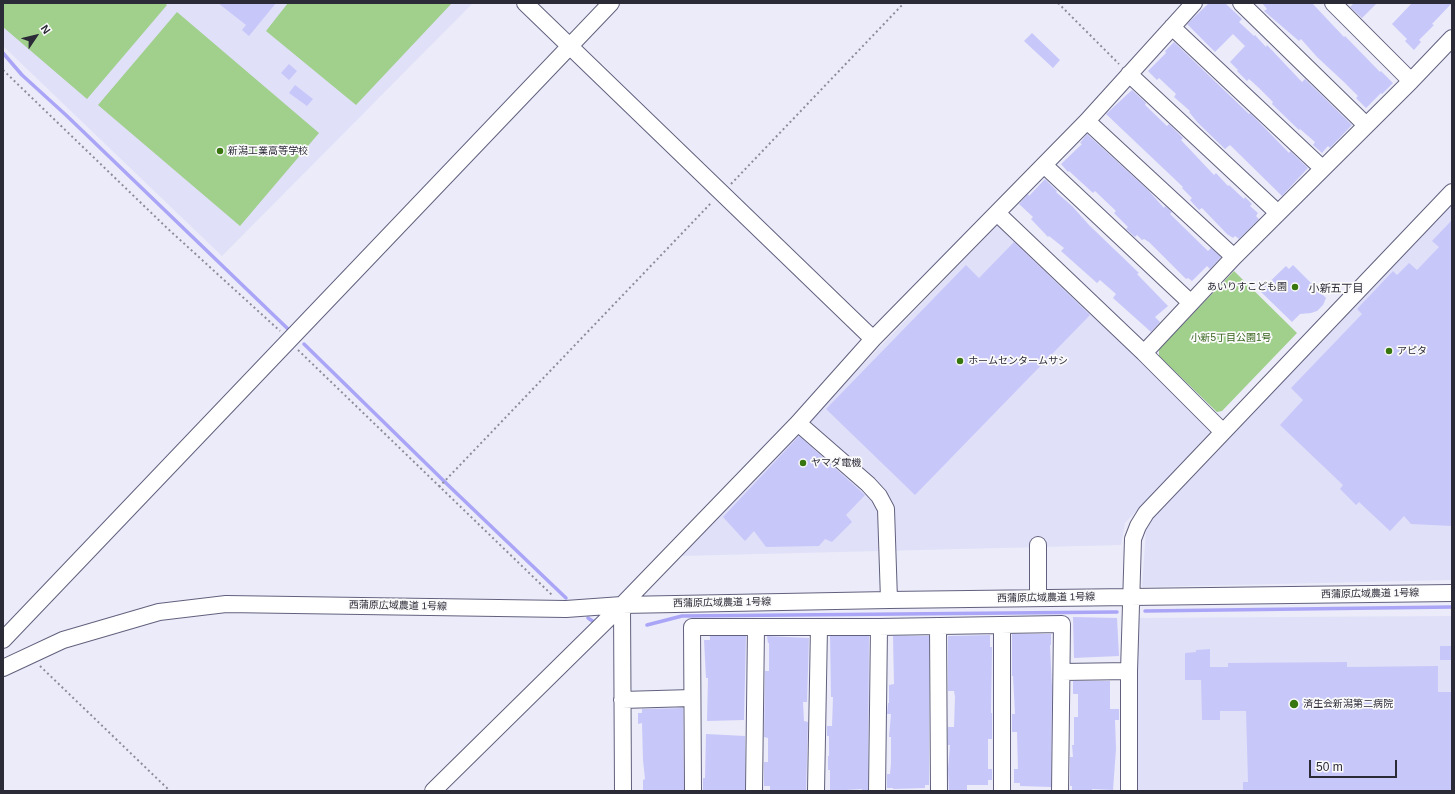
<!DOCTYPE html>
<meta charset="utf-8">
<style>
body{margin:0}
#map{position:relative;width:1455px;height:794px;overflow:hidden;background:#ebebf9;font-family:Helvetica,sans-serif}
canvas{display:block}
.frame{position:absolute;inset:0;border:4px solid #2b2a37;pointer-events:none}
.north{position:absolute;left:16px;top:16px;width:40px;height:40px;-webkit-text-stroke:3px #fafafa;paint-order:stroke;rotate:55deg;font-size:11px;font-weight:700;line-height:16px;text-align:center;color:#2b2a37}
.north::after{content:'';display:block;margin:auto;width:14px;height:18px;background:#2b2a37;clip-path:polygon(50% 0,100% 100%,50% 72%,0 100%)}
.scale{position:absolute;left:1309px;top:760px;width:88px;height:18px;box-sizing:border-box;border:2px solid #2b2a37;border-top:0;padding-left:5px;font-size:12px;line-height:14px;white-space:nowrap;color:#2b2a37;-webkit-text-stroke:3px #fafafa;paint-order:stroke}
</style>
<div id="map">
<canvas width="1455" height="794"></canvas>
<div class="frame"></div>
<div class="north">N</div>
<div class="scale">50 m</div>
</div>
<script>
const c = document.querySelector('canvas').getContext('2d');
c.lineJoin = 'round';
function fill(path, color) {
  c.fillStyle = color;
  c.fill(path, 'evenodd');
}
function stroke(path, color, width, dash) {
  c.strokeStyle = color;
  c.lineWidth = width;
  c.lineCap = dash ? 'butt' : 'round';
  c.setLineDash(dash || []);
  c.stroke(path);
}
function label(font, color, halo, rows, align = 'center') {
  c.font = font + ' Helvetica,"Noto Sans JP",sans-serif';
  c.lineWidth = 3.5;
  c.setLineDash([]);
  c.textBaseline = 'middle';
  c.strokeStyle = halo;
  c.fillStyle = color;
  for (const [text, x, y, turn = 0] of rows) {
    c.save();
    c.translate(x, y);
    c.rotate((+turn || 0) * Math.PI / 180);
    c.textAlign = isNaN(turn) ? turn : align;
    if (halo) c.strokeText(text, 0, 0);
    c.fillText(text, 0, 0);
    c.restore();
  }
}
fill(new Path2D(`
 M 3,3 L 473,3 L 222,256 L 3,46 Z
 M 1452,200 L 1452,580 L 1142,587 L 1146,530 L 1159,508 Z
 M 999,223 L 1017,238 L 1213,431 L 1125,523 L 1121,545 L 679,556 Z
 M 1452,616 L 1452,791 L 1138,791 L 1136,618 Z`), '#e0e0f9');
fill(new Path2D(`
 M 3,3 L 164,3 L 167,5 L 87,99 L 3,27 Z
 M 288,3 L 452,3 L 356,105 L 266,31 Z
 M 177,12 L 319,133 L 240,226 L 98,105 Z
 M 1234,271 L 1297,333 L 1222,411 L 1217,412 L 1159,356 L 1159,349 Z`), '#a0d08b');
stroke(new Path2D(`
 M 3,53 L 22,75 L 67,116 L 288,329
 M 304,344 L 449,486 L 566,598
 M 1145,611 L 1452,607
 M 588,618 L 594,622
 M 647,625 L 682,616 L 1117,612`), '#aaa5f6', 3.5);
fill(new Path2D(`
 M 218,3 L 276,3 L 249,36 L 242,30 L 246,25 Z
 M 1209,3 L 1225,3 L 1242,19 L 1239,22 L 1254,36 L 1255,35 L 1266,47 L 1267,45 L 1302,82 L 1305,79 L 1352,125 L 1330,148 L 1328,146 L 1322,153 L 1313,145 L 1315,142 L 1300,129 L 1299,130 L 1272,104 L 1273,102 L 1259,88 L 1249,79 L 1247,81 L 1237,71 L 1238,70 L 1230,62 L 1245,46 L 1233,34 L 1215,52 L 1187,24 Z
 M 1262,3 L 1312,3 L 1344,37 L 1345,36 L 1380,72 L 1381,71 L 1393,83 L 1382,94 L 1381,93 L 1366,108 L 1356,98 L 1358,96 L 1345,83 L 1317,57 L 1301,39 L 1299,41 L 1264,11 L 1267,9 Z
 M 1354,3 L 1377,3 L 1362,18 L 1350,7 Z
 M 1412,3 L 1452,3 L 1432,24 L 1434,25 L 1419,40 L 1421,42 L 1414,50 L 1405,41 L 1407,39 L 1392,24 Z
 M 1032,33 L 1060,60 L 1053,68 L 1024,41 Z
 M 1174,42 L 1249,114 L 1250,113 L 1260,123 L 1289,153 L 1290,151 L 1308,168 L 1282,196 L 1230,145 L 1225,149 L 1198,123 L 1189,112 L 1190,111 L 1174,97 L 1176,94 L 1159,78 L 1157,80 L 1148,71 L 1166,53 L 1165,51 Z
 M 289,64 L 297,71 L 289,80 L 281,73 Z
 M 295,85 L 313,99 L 307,106 L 289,93 Z
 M 1132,90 L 1146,103 L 1145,105 L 1167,126 L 1169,124 L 1183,138 L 1181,140 L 1214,175 L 1216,173 L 1228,186 L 1229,185 L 1244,199 L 1245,197 L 1252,204 L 1250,206 L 1258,213 L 1256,216 L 1259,219 L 1239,239 L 1235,236 L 1233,238 L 1227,234 L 1202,208 L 1199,210 L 1190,200 L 1192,198 L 1182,188 L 1183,187 L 1106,114 Z
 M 1087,134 L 1148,190 L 1164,208 L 1165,206 L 1172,212 L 1170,214 L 1208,251 L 1211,248 L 1221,257 L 1210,269 L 1207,266 L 1192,281 L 1188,278 L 1186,279 L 1149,242 L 1144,239 L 1142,240 L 1137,235 L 1135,237 L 1126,229 L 1128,227 L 1114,213 L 1116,211 L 1095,191 L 1093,193 L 1069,171 L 1068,172 L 1061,164 L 1082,144 L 1080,143 Z
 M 1045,179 L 1057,191 L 1056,192 L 1072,206 L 1089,225 L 1139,273 L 1137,274 L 1168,306 L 1155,317 L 1160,322 L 1151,332 L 1113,298 L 1116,294 L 1100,280 L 1097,283 L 1061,251 L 1064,248 L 1049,236 L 1048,237 L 1031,219 L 1033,217 L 1019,204 L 1028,194 L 1029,196 Z
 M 1452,220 L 1452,526 L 1411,524 L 1404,516 L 1390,531 L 1359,502 L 1356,505 L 1340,489 L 1343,485 L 1280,425 L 1303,400 L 1291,388 L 1362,314 L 1357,309 L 1393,271 L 1397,275 L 1409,263 L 1417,270 L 1439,247 L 1432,241 Z
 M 1014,242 L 1090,315 L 915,495 L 826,409 L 966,265 L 979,278 Z
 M 1293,265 L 1326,298 L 1323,305 L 1317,311 L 1311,313 L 1300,314 L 1292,322 L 1260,291 L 1286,266 L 1289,269 Z
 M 799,436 L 865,495 L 846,515 L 852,522 L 832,542 L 825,539 L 819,546 L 766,547 L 754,531 L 745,541 L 723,517 Z
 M 1073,617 L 1117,618 L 1119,656 L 1074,658 Z
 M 1012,634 L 1051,634 L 1051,645 L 1050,645 L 1052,688 L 1051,787 L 1020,786 L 1020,783 L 1014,783 L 1014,769 L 1018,769 L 1017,732 L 1012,732 L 1012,714 L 1015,714 L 1013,676 L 1012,676 Z
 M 990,635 L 990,647 L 992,647 L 991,713 L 992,713 L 992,739 L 988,739 L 988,769 L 992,769 L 992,780 L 988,780 L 988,785 L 967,785 L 967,791 L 949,791 L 948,769 L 950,745 L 948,745 L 948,727 L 954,727 L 955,697 L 954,691 L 948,691 L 948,636 Z
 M 710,636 L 746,636 L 744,720 L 707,721 L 708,678 L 706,678 L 704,640 L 710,640 Z
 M 767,636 L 809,638 L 807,702 L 803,702 L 804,721 L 808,722 L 806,791 L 770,791 L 770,786 L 764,786 L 764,762 L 768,762 L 768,738 L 764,737 L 765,671 L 769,671 L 769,643 L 768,643 Z
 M 830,636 L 869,636 L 868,791 L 862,791 L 862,789 L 830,791 L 830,770 L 828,770 L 828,756 L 829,756 L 829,736 L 827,736 L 827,726 L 832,726 L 833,697 L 831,697 Z
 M 893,636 L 929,636 L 929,785 L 925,785 L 925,788 L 893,789 L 893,788 L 887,788 L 887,774 L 890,774 L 891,763 L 891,737 L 889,737 L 891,714 L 887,714 L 888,703 L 889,703 L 889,685 L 894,684 Z
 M 1440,646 L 1452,646 L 1452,660 L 1440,660 Z
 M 1210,649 L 1210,667 L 1228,667 L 1228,663 L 1347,662 L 1347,667 L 1438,666 L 1438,692 L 1452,692 L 1452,791 L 1243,791 L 1243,782 L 1248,782 L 1246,711 L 1220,711 L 1220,720 L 1202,720 L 1201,680 L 1185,680 L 1185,653 L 1196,652 L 1196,650 Z
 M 1073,681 L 1110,681 L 1110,709 L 1119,709 L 1119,720 L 1115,720 L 1116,749 L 1113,790 L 1092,789 L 1092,791 L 1072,791 L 1072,786 L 1070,786 L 1070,757 L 1073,757 L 1072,745 L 1074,745 L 1074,717 L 1078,717 L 1078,694 L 1073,694 Z
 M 683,708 L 684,791 L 643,791 L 643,780 L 645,779 L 643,760 L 642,723 L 638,724 L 638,713 L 642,713 L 642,709 Z
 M 706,734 L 745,736 L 745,791 L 703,791 L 703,778 L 705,778 Z`), '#c8c7f9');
const minor = new Path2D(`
 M 525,3 L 873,339
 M 1241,3 L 1366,125
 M 1333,3 L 1411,81
 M 1172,27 L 1322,168
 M 1129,74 L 1278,213
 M 1087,121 L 1234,257
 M 1044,165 L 1191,303
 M 997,213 L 1144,353 L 1223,432
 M 1144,353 L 1234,257 L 1411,81 L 1452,38
 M 798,423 L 868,484 L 879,496 L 886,509 L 889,600
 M 1038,545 L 1038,597
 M 622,605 L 623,791
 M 938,626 L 939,791
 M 3,640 L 611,3
 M 3,668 L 63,640 L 159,612 L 226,604 L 566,609 L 622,605 L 889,600 L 1452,593
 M 1062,672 L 1129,671
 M 622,700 L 692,698
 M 433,791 L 622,605 L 798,423 L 873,339 L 1087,121 L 1194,3
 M 693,791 L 692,627 L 879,627 L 1062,624 L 1060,791
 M 754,791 L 756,627
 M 816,791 L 819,627
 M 877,791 L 879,627
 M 1002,791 L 1002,625
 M 1129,791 L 1129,671 L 1133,539 L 1138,526 L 1146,513 L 1452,192`);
stroke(minor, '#61617e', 18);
stroke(new Path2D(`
 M 1058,3 L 1119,64
 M 3,70 L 167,228 L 280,331
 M 731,184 L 904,3
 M 298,350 L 552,595
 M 439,487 L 712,202
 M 40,666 L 170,791`), '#8d8c9a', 2, [2, 3]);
stroke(minor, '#fff', 16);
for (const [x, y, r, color] of [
 [220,151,4,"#38760f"],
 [1295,287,4,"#38760f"],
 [1389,351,4,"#38760f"],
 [960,361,4,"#38760f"],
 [803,463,4,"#38760f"],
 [1294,704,5,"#38760f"]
]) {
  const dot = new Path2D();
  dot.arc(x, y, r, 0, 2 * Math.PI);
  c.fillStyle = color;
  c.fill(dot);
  stroke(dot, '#fafafa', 1.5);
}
label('10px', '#2b2a37', '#fafafa', [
 ["新潟工業高等学校",228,151],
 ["あいりすこども園",1287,287,"right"],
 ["アピタ",1397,351],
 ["ホームセンタームサシ",968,361],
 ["ヤマダ電機",811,463],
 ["済生会新潟第二病院",1303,704]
], 'left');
label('10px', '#35641b', '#fafafa', [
 ["小新5丁目公園1号",1231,338]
]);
label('10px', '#2b2a37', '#fafafa', [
 ["西蒲原広域農道 1号線",1370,594,-1],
 ["西蒲原広域農道 1号線",1046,598,-1],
 ["西蒲原広域農道 1号線",722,603,-1],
 ["西蒲原広域農道 1号線",398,606,1]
]);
label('11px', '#2b2a37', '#fafafa', [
 ["小新五丁目",1336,289]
]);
</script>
